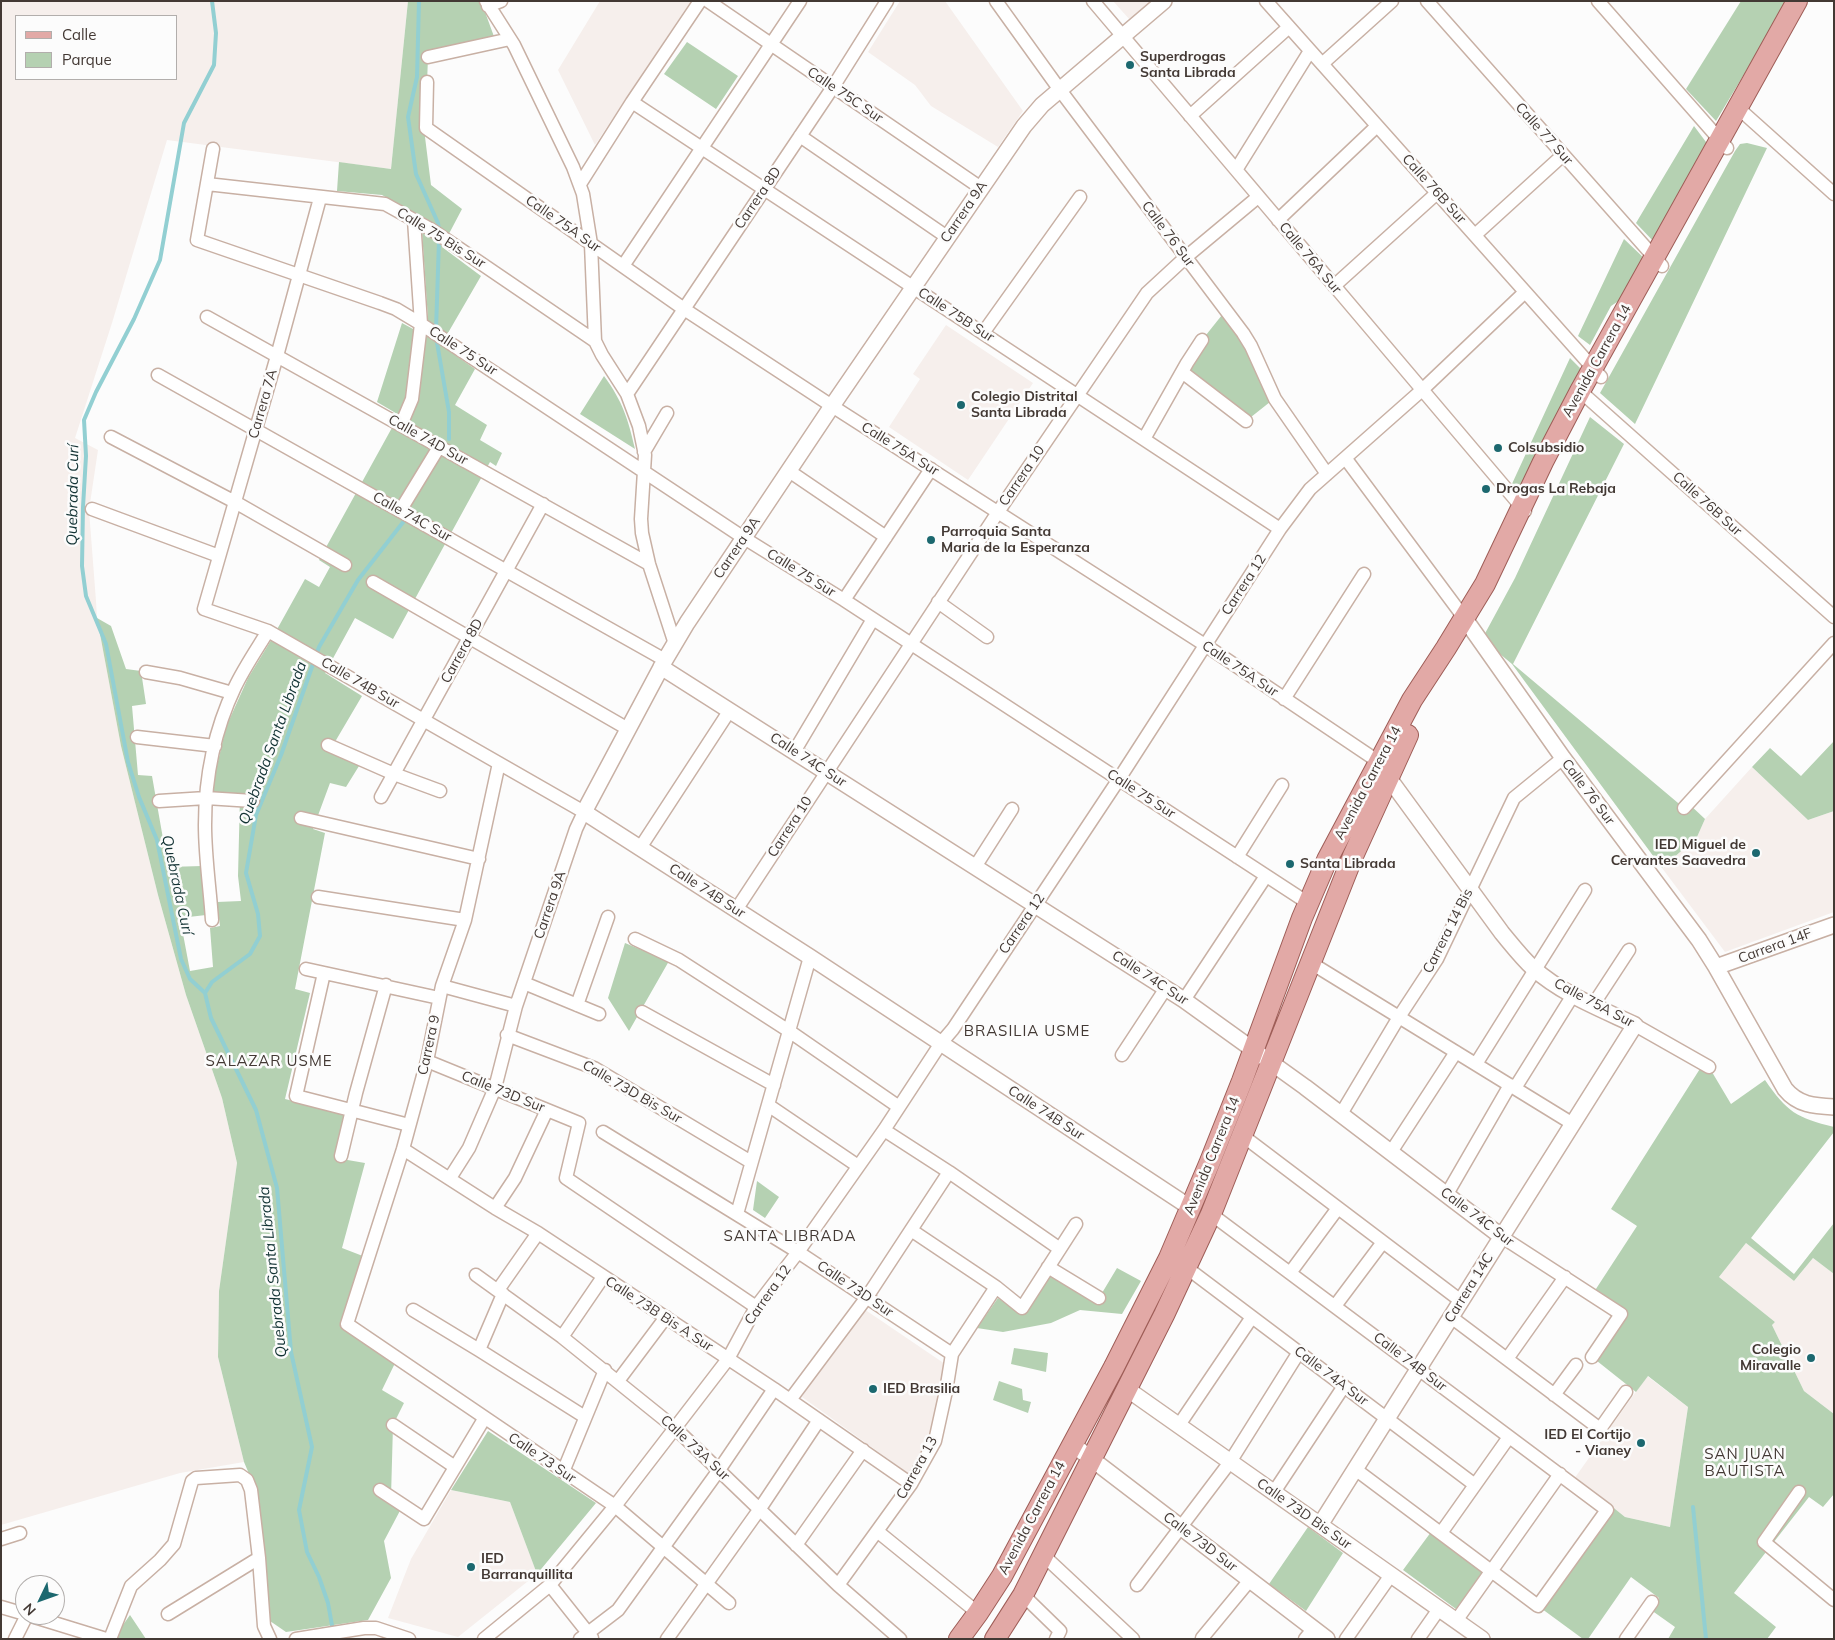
<!DOCTYPE html>
<meta charset="utf-8">
<style>
body{margin:0}
#map{position:relative;width:1835px;height:1640px;overflow:hidden;background:#fcfcfc;font-family:Mulish,sans-serif}
canvas{display:block}
.frame{position:absolute;inset:0;border:2px solid #433934;pointer-events:none}
.legend{position:absolute;left:15px;top:15px;width:162px;height:65px;box-sizing:border-box;background:#fcfcfc;border:1px solid #b2aeac;margin:0;padding:6px 9px;list-style:none;font-size:15px;color:#433934}
.legend li{display:flex;align-items:center;gap:10px;height:25px}
.legend b{width:25px;border:1px solid #b2aeac}
.north{position:absolute;left:15px;top:1575px;width:50px;height:50px;box-sizing:border-box;background:#fcfcfc;border:1px solid #b2aeac;border-radius:50%;rotate:228deg;font-size:14px;font-weight:700;line-height:20px;text-align:center;color:#433934}
.north::after{content:'';display:block;margin:auto;width:18px;height:22px;background:#1c686f;clip-path:polygon(50% 0,100% 100%,50% 72%,0 100%)}
</style>
<div id="map">
<canvas width="1835" height="1640"></canvas>
<div class="frame"></div>
<ul class="legend">
<li><b style="height:6px;background:#e2a9a6"></b>Calle</li>
<li><b style="height:14px;background:#b5d1b2"></b>Parque</li>
</ul>
<div class="north">N</div>
</div>
<script>
const c = document.querySelector('canvas').getContext('2d');
c.lineJoin = 'round';
function fill(path, color) {
  c.fillStyle = color;
  c.fill(path, 'evenodd');
}
function stroke(path, color, width, dash) {
  c.strokeStyle = color;
  c.lineWidth = width;
  c.lineCap = dash ? 'butt' : 'round';
  c.setLineDash(dash || []);
  c.stroke(path);
}
function label(font, color, halo, rows, align = 'center') {
  c.font = font + ' Mulish,sans-serif';
  c.lineWidth = 5;
  c.setLineDash([]);
  c.textBaseline = 'middle';
  c.strokeStyle = halo;
  c.fillStyle = color;
  for (const [text, x, y, turn = 0] of rows) {
    c.save();
    c.translate(x, y);
    c.rotate((+turn || 0) * Math.PI / 180);
    c.textAlign = isNaN(turn) ? turn : align;
    if (halo) c.strokeText(text, 0, 0);
    c.fillText(text, 0, 0);
    c.restore();
  }
}
fill(new Path2D(`
 M 1,1 L 408,1 L 391,169 L 167,140 L 112,323 L 75,438 L 98,450 L 89,510 L 96,601 L 97,618 L 121,746 L 158,895 L 186,995 L 222,1098 L 237,1163 L 219,1291 L 218,1357 L 244,1462 L 180,1473 L 1,1525 ZM 16,16 L 176,16 L 176,79 L 16,79 Z
 M 600,1 L 691,1 L 595,145 L 558,70 Z
 M 900,1 L 945,1 L 1023,111 L 998,147 L 931,106 L 915,85 L 868,52 Z
 M 1113,1 L 1151,1 L 1130,20 Z
 M 946,325 L 1033,383 L 968,480 L 889,427 L 920,379 L 913,374 Z
 M 1752,767 L 1808,820 L 1834,811 L 1834,912 L 1725,952 L 1662,868 L 1697,837 L 1705,819 Z
 M 1746,1243 L 1794,1281 L 1813,1258 L 1834,1274 L 1834,1414 L 1804,1391 L 1772,1325 L 1775,1322 L 1719,1277 Z
 M 861,1307 L 948,1366 L 942,1380 L 927,1446 L 909,1474 L 802,1397 L 824,1359 Z
 M 1647,1376 L 1688,1407 L 1670,1527 L 1625,1517 L 1574,1479 Z
 M 451,1490 L 510,1502 L 537,1574 L 458,1637 L 388,1618 L 411,1559 Z`), '#f6efec');
fill(new Path2D(`
 M 408,1 L 481,1 L 496,42 L 428,57 L 425,137 L 431,185 L 462,209 L 442,247 L 481,276 L 441,345 L 475,369 L 455,405 L 487,425 L 480,440 L 502,453 L 496,466 L 490,462 L 393,639 L 355,618 L 325,673 L 362,696 L 329,752 L 359,766 L 346,787 L 330,783 L 313,829 L 325,833 L 295,989 L 310,993 L 285,1099 L 346,1114 L 336,1158 L 365,1163 L 342,1248 L 368,1258 L 347,1324 L 397,1359 L 382,1390 L 404,1403 L 393,1425 L 391,1497 L 403,1505 L 384,1541 L 391,1578 L 368,1620 L 286,1632 L 270,1621 L 255,1488 L 244,1462 L 218,1357 L 219,1291 L 237,1163 L 222,1098 L 186,995 L 158,895 L 121,746 L 97,618 L 111,626 L 126,669 L 141,671 L 146,704 L 132,706 L 138,775 L 152,776 L 168,867 L 202,866 L 206,915 L 180,918 L 190,971 L 213,967 L 210,928 L 220,926 L 217,902 L 241,901 L 238,876 L 240,796 L 213,792 L 216,770 L 226,727 L 248,678 L 270,642 L 305,579 L 319,587 L 330,567 L 319,560 L 399,415 L 377,402 L 402,323 L 426,336 L 428,319 L 421,217 L 382,195 L 337,191 L 339,162 L 391,169 Z
 M 1741,1 L 1788,1 L 1716,121 L 1686,89 Z
 M 687,42 L 738,76 L 716,109 L 664,74 Z
 M 1694,126 L 1709,146 L 1654,242 L 1636,223 Z
 M 1747,143 L 1767,148 L 1635,424 L 1600,393 L 1735,151 L 1740,144 Z
 M 1624,239 L 1646,260 L 1626,296 L 1611,306 L 1590,345 L 1578,336 Z
 M 1222,315 L 1246,349 L 1270,402 L 1246,421 L 1182,372 L 1202,340 Z
 M 1570,358 L 1582,370 L 1518,494 L 1511,486 Z
 M 604,376 C 623,402 628,419 635,449 L 580,414 Z
 M 1590,417 L 1624,444 L 1513,664 L 1684,808 L 1688,803 L 1705,819 L 1697,837 L 1662,868 L 1512,664 L 1482,639 L 1515,578 Z
 M 1834,741 L 1834,811 L 1808,820 L 1752,767 L 1770,748 L 1801,776 Z
 M 625,943 L 669,961 L 629,1031 L 608,998 Z
 M 1703,1064 L 1709,1067 L 1731,1104 L 1765,1080 C 1787,1112 1797,1118 1834,1127 L 1834,1132 L 1751,1238 L 1794,1274 L 1834,1223 L 1834,1274 L 1813,1258 L 1794,1281 L 1746,1243 L 1719,1277 L 1775,1322 L 1772,1325 L 1804,1391 L 1834,1414 L 1834,1494 L 1823,1507 L 1809,1497 L 1734,1593 L 1776,1627 L 1767,1639 L 1668,1639 L 1675,1627 L 1651,1610 L 1659,1598 L 1631,1577 L 1588,1639 L 1583,1639 L 1538,1606 L 1610,1505 L 1625,1517 L 1670,1527 L 1688,1407 L 1648,1376 L 1636,1392 L 1592,1357 L 1621,1314 L 1592,1295 L 1637,1226 L 1611,1209 Z
 M 757,1181 L 779,1197 L 765,1218 L 753,1210 Z
 M 1117,1268 L 1141,1281 L 1122,1314 L 1080,1310 L 1051,1323 L 1003,1332 L 977,1328 L 998,1298 L 1022,1314 L 1053,1269 L 1099,1298 Z
 M 1014,1348 L 1048,1353 L 1046,1372 L 1011,1364 Z
 M 999,1381 L 1022,1389 L 1023,1400 L 1031,1402 L 1028,1413 L 993,1400 Z
 M 488,1431 L 596,1503 L 537,1574 L 510,1502 L 451,1490 Z
 M 1308,1527 L 1343,1553 L 1306,1611 L 1269,1584 Z
 M 1431,1532 L 1484,1571 L 1456,1609 L 1403,1570 Z
 M 130,1615 L 146,1639 L 113,1639 Z`), '#b5d1b2');
stroke(new Path2D(`
 M 419,1 L 417,77 L 408,117 L 416,174 L 438,223 L 439,230
 M 436,330 L 439,240
 M 436,337 L 449,412 L 449,439
 M 205,993 L 190,979 L 181,959 L 157,840 L 139,797 L 128,762 L 106,644 L 86,596 L 82,566 L 83,507 L 86,456 L 84,420 L 96,392 L 134,319 L 160,260 L 184,123 L 214,65 L 216,33 L 212,1
 M 1693,1507 L 1706,1639
 M 333,1631 L 328,1603 L 319,1577 L 307,1552 L 299,1510 L 312,1447 L 291,1352 L 277,1188 L 256,1110 L 211,1018 L 205,993 L 212,982 L 250,954 L 260,936 L 258,914 L 246,873 L 256,815 L 281,755 L 319,647 L 358,580 L 404,521`), '#92cfd2', 4);
const minor = new Path2D(`
 M 486,1 L 514,45 L 573,167 L 583,194 L 591,244 L 595,341 L 602,355 L 627,394 L 639,426 L 645,455 L 641,519 L 642,533 L 649,564 L 675,644
 M 708,1 L 981,188
 M 996,1 L 1060,90 L 1243,333 L 1251,346 L 1275,399 L 1327,474
 M 1093,1 L 1525,511
 M 1266,1 L 1601,377
 M 1427,1 L 1662,266
 M 1598,1 L 1727,148
 M 488,6 L 501,1
 M 428,57 L 510,39
 M 1322,64 L 1392,1
 M 427,82 L 426,128 L 684,309 L 832,406 L 1205,645 L 1379,762
 M 632,102 L 1280,529
 M 1737,107 L 1834,194
 M 1190,116 L 1289,27
 M 800,136 L 947,237
 M 213,149 L 197,240 L 380,303 L 396,309 L 421,324 L 744,538 L 844,600 L 1308,903
 M 1236,170 L 1310,51
 M 207,184 L 385,204 L 432,230 L 595,341
 M 580,184 L 632,102 L 700,1
 M 320,198 L 277,356 L 204,609 L 268,631 L 584,812 L 576,829 L 516,1006 L 495,1088 L 469,1148 L 450,1178
 M 1278,220 L 1377,126
 M 1475,235 L 1563,155
 M 623,266 L 800,1
 M 1334,286 L 1437,193
 M 207,317 L 649,564
 M 983,333 L 1080,197
 M 1182,372 L 1246,421
 M 158,375 L 665,660
 M 1580,391 L 1834,617
 M 627,394 L 833,87 L 887,1
 M 401,425 L 412,399 L 421,324 L 414,220
 M 111,437 L 235,502 L 345,565
 M 1144,439 L 1187,363 L 1202,340
 M 644,452 L 667,413
 M 1346,459 L 1465,619
 M 789,471 L 886,537
 M 92,509 L 219,556
 M 400,511 L 439,447
 M 373,582 L 628,729
 M 844,600 L 931,469
 M 938,602 L 987,637
 M 146,672 L 180,678 L 232,693
 M 1284,699 L 1364,574
 M 137,737 L 215,746
 M 328,745 L 394,774 L 440,791
 M 794,752 L 873,619
 M 499,763 L 465,920 L 442,986 L 427,1061 L 403,1149 L 347,1324 L 615,1506 L 729,1603
 M 381,797 L 543,504
 M 159,801 L 206,798 L 253,801
 M 1684,808 L 1834,643
 M 301,818 L 479,859
 M 640,848 L 730,710
 M 1237,857 L 1282,785
 M 975,867 L 1012,809
 M 318,897 L 465,920
 M 736,910 L 998,512 L 1147,293 L 1186,257 L 1258,197
 M 212,920 C 210,889 205,857 205,825 C 205,778 215,729 235,687 C 244,668 257,649 268,631
 M 635,939 L 679,960 L 789,1031 L 899,1107
 M 1311,963 L 1573,1124
 M 306,969 L 439,998
 M 324,973 L 296,1096 L 409,1125
 M 524,983 L 599,1014
 M 442,986 L 516,1006
 M 1184,1000 L 1266,876
 M 577,1005 L 608,917
 M 1593,1005 L 1629,950
 M 642,1012 L 774,1085
 M 1635,1025 L 1709,1067
 M 507,1035 L 594,1068 L 751,1162
 M 1122,1055 L 1166,988
 M 427,1061 L 579,1123 L 566,1178 L 756,1307
 M 1476,1064 L 1585,890
 M 1515,1088 L 1573,995
 M 768,1105 L 858,1166
 M 1341,1114 L 1399,1017 L 1437,959 L 1514,798 L 1563,758
 M 884,1130 L 949,1172 L 1060,1249
 M 603,1132 L 798,1252 L 952,1354
 M 1243,1136 L 1461,1301
 M 403,1149 L 495,1208 L 538,1233 L 774,1389 L 911,1484
 M 1391,1152 L 1456,1052
 M 341,1156 L 356,1093 L 386,985
 M 1447,1194 L 1510,1085
 M 495,1208 L 515,1178 L 547,1110
 M 737,1214 L 810,957
 M 1211,1214 L 1607,1510 L 1538,1606 L 1355,1469
 M 911,1230 L 996,1287 L 1022,1308 L 1076,1224
 M 1502,1237 L 1621,1314 L 1592,1357
 M 1048,1267 L 1099,1298
 M 1187,1268 L 1475,1485
 M 1290,1273 L 1338,1208
 M 476,1275 L 562,1337 L 675,1428 L 838,1585 L 900,1639
 M 498,1290 L 538,1233
 M 1335,1306 L 1383,1242
 M 413,1310 L 479,1350 L 585,1417
 M 1451,1317 L 1600,1429 L 1626,1392
 M 562,1337 L 603,1277
 M 479,1350 L 503,1294
 M 1507,1359 L 1565,1277
 M 618,1381 L 666,1317
 M 1554,1395 L 1576,1365
 M 790,1400 L 867,1297 L 949,1172
 M 393,1425 L 455,1467
 M 1179,1425 L 1252,1317
 M 563,1472 L 605,1370
 M 380,1490 L 424,1519 L 484,1419
 M 1274,1492 L 1344,1386
 M 1799,1492 L 1764,1542 L 1834,1600
 M 877,1531 L 978,1613
 M 1441,1533 L 1509,1437
 M 1,1539 L 20,1533
 M 796,1545 L 863,1450
 M 1043,1555 L 1133,1639
 M 550,1585 L 592,1638
 M 838,1585 L 911,1484 L 935,1441 L 946,1391 L 952,1354 L 996,1287
 M 1137,1585 L 1230,1462 L 1299,1352
 M 1023,1595 L 1060,1631 L 1056,1639
 M 1,1607 L 25,1614
 M 168,1614 L 259,1558
 M 28,1615 L 106,1639
 M 1456,1621 L 1560,1474
 M 1202,1638 L 1250,1580
 M 15,1639 L 27,1615
 M 110,1639 L 131,1586 L 160,1560 L 174,1544 L 192,1481 L 196,1478 L 240,1475 L 247,1480 L 251,1490 L 259,1558 L 264,1626 L 270,1639
 M 296,1639 L 364,1628 L 376,1628 L 409,1639
 M 484,1639 L 550,1585 L 615,1506 L 675,1428 L 728,1359 L 756,1307 L 798,1252 L 884,1130 L 941,1043 L 953,1029 L 1119,779 L 1280,529 L 1310,489 L 1422,390 L 1525,292
 M 580,1639 L 618,1610 L 719,1470 L 774,1389
 M 667,1639 L 759,1510 L 819,1420
 M 1305,1639 L 1314,1628
 M 1346,1639 L 1391,1575
 M 1418,1639 L 1439,1609
 M 1626,1639 L 1652,1602`);
const tertiary = new Path2D(`
 M 1164,1 L 1042,105 L 1024,126 L 832,406 L 687,623 L 665,660 L 584,812 L 810,957 L 1191,1208
 M 1465,619 L 1563,758 L 1699,940 L 1716,967 L 1785,1089 C 1798,1105 1814,1106 1834,1107
 M 661,667 L 1184,1000 L 1305,1087 L 1502,1237
 M 1716,967 L 1834,925
 M 1127,1389 L 1482,1639
 M 1072,1444 L 1327,1639
 M 1320,1525 L 1635,1025 C 1601,1009 1562,994 1533,968 C 1522,958 1512,945 1502,933 L 1388,777`);
const primary = new Path2D(`
 M 959,1639 L 978,1613 L 1002,1576 L 1114,1367 L 1169,1258 L 1209,1164 L 1242,1081 L 1302,918 L 1327,860 L 1412,700 L 1446,648 L 1485,584 L 1543,462 L 1580,391 L 1797,1
 M 995,1639 L 1023,1595 L 1164,1315 L 1211,1214 L 1353,856 L 1408,735`);
stroke(minor, '#c8b0a4', 15);
stroke(tertiary, '#c8b0a4', 18);
stroke(primary, '#9e5d57', 22);
stroke(minor, '#fff', 12);
stroke(tertiary, '#fff', 15);
stroke(primary, '#e2a9a6', 20);
for (const [x, y, r, color] of [
 [1130,65,5,"#1c686f"],
 [961,405,5,"#1c686f"],
 [1498,448,5,"#1c686f"],
 [1486,489,5,"#1c686f"],
 [931,540,5,"#1c686f"],
 [1756,853,5,"#1c686f"],
 [1290,864,5,"#1c686f"],
 [1811,1358,5,"#1c686f"],
 [873,1389,5,"#1c686f"],
 [1641,1443,5,"#1c686f"],
 [471,1567,5,"#1c686f"]
]) {
  const dot = new Path2D();
  dot.arc(x, y, r, 0, 2 * Math.PI);
  c.fillStyle = color;
  c.fill(dot);
  stroke(dot, '#fcfcfc', 2);
}
label('bold 14px', '#433934', '#fcfcfc', [
 ["Superdrogas",1140,57],
 ["Santa Librada",1140,73],
 ["Colegio Distrital",971,397],
 ["Santa Librada",971,413],
 ["Colsubsidio",1508,448],
 ["Drogas La Rebaja",1496,489],
 ["Parroquia Santa",941,532],
 ["Maria de la Esperanza",941,548],
 ["IED Miguel de",1746,845,"right"],
 ["Cervantes Saavedra",1746,861,"right"],
 ["Santa Librada",1300,864],
 ["Colegio",1801,1350,"right"],
 ["Miravalle",1801,1366,"right"],
 ["IED Brasilia",883,1389],
 ["IED El Cortijo",1631,1435,"right"],
 ["- Vianey",1631,1451,"right"],
 ["IED",481,1559],
 ["Barranquillita",481,1575]
], 'left');
label('14px', '#433934', '#fcfcfc', [
 ["Calle 75C Sur",845,95,34],
 ["Calle 77 Sur",1544,134,48],
 ["Calle 76B Sur",1434,189,48],
 ["Carrera 8D",758,198,-56],
 ["Carrera 9A",964,212,-56],
 ["Calle 75A Sur",563,224,35],
 ["Calle 76 Sur",1168,234,53],
 ["Calle 75 Bis Sur",441,238,32],
 ["Calle 76A Sur",1310,258,50],
 ["Calle 75B Sur",956,315,33],
 ["Calle 75 Sur",463,351,33],
 ["Avenida Carrera 14",1597,361,-61],
 ["Carrera 7A",263,404,-74],
 ["Calle 74D Sur",428,440,29],
 ["Calle 75A Sur",900,449,32],
 ["Carrera 10",1022,476,-56],
 ["Calle 76B Sur",1707,504,42],
 ["Calle 74C Sur",412,517,29],
 ["Carrera 9A",737,548,-56],
 ["Calle 75 Sur",801,573,32],
 ["Carrera 12",1244,585,-57],
 ["Carrera 8D",462,651,-61],
 ["Calle 75A Sur",1240,669,34],
 ["Calle 74B Sur",360,683,30],
 ["Calle 74C Sur",808,760,33],
 ["Avenida Carrera 14",1368,783,-62],
 ["Calle 76 Sur",1588,792,53],
 ["Calle 75 Sur",1141,794,33],
 ["Carrera 10",790,827,-57],
 ["Calle 74B Sur",707,891,33],
 ["Carrera 9A",550,905,-71],
 ["Carrera 12",1022,924,-56],
 ["Carrera 14 Bis",1448,931,-63],
 ["Carrera 14F",1775,946,-20],
 ["Calle 74C Sur",1150,978,33],
 ["Calle 75A Sur",1594,1003,28],
 ["Carrera 9",429,1045,-78],
 ["Calle 73D Sur",503,1092,22],
 ["Calle 73D Bis Sur",632,1092,30],
 ["Calle 74B Sur",1046,1113,33],
 ["Avenida Carrera 14",1212,1156,-68],
 ["Calle 74C Sur",1477,1217,37],
 ["Carrera 14C",1469,1288,-58],
 ["Calle 73D Sur",855,1289,34],
 ["Carrera 12",768,1295,-55],
 ["Calle 73B Bis A Sur",659,1314,33],
 ["Calle 74B Sur",1410,1362,37],
 ["Calle 74A Sur",1331,1376,37],
 ["Calle 73A Sur",695,1448,43],
 ["Calle 73 Sur",542,1458,34],
 ["Carrera 13",917,1468,-61],
 ["Calle 73D Bis Sur",1304,1514,35],
 ["Avenida Carrera 14",1032,1518,-62],
 ["Calle 73D Sur",1200,1542,37]
]);
label('italic 15px', '#133334', '#fcfcfc', [
 ["Quebrada Curí",73,495,-89],
 ["Quebrada Santa Librada",273,743,-70],
 ["Quebrada Curí",177,885,78],
 ["Quebrada Santa Librada",273,1272,-96]
]);
c.letterSpacing = '1px';
label('15px', '#433934', '#fcfcfc', [
 ["BRASILIA USME",1027,1031],
 ["SALAZAR USME",269,1061],
 ["SANTA LIBRADA",790,1236],
 ["SAN JUAN",1745,1454],
 ["BAUTISTA",1745,1471]
]);
c.letterSpacing = '0px';
</script>
